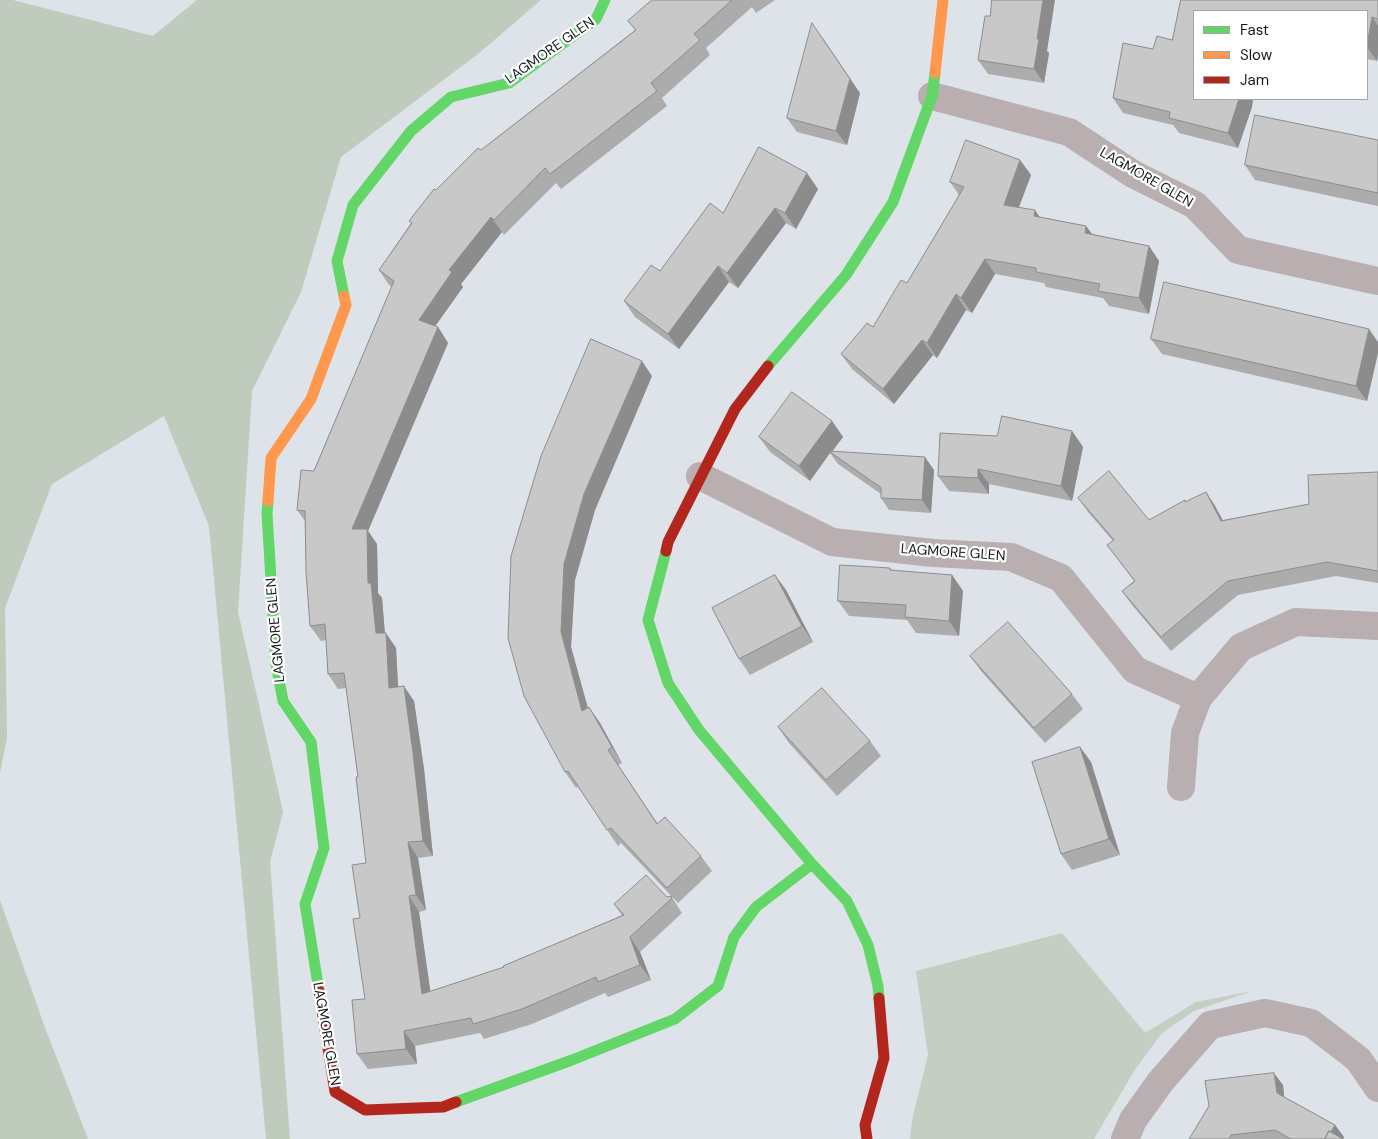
<!DOCTYPE html>
<style>
body{margin:0}
#map{position:relative;width:1378px;height:1139px;overflow:hidden;background:#dde3e8;font-family:"DM Sans",sans-serif}
canvas{display:block}
.legend{position:absolute;left:1193px;top:10px;width:175px;height:90px;box-sizing:border-box;background:#fff;border:1px solid #a2a4a5;margin:0;padding:6px 9px;list-style:none;font-size:15px;color:#171b1d}
.legend li{display:flex;align-items:center;gap:10px;height:25px}
.legend b{width:25px;border:1px solid #a2a4a5}
</style>
<div id="map">
<canvas width="1378" height="1139"></canvas>
<ul class="legend">
<li><b style="height:6px;background:#63d668"></b>Fast</li>
<li><b style="height:6px;background:#ff974d"></b>Slow</li>
<li><b style="height:6px;background:#b3261e"></b>Jam</li>
</ul>
</div>
<script>
const c = document.querySelector('canvas').getContext('2d');
c.lineJoin = 'round';
function fill(path, color) {
  c.fillStyle = color;
  c.fill(path, 'evenodd');
}
function stroke(path, color, width, dash) {
  c.strokeStyle = color;
  c.lineWidth = width;
  c.lineCap = dash ? 'butt' : 'round';
  c.setLineDash(dash || []);
  c.stroke(path);
}
function label(font, color, halo, rows, align = 'center') {
  c.font = font + ' "DM Sans",sans-serif';
  c.lineWidth = 4.5;
  c.setLineDash([]);
  c.textBaseline = 'middle';
  c.strokeStyle = halo;
  c.fillStyle = color;
  for (const [text, x, y, turn = 0] of rows) {
    c.save();
    c.translate(x, y);
    c.rotate((+turn || 0) * Math.PI / 180);
    c.textAlign = isNaN(turn) ? turn : align;
    if (halo) c.strokeText(text, 0, 0);
    c.fillText(text, 0, 0);
    c.restore();
  }
}
fill(new Path2D(`
 M 1062,933 L 1145,1033 L 1196,1002 L 1252,991 L 1194,1011 L 1162,1033 L 1134,1071 L 1094,1139 L 910,1139 L 912,1120 L 928,1055 L 916,971 Z`), '#c4cec3');
fill(new Path2D(`
 M 0,0 L 13,0 L 153,36 L 197,0 L 541,0 L 478,54 L 341,157 L 301,292 L 252,391 L 238,612 L 283,812 L 270,862 L 290,1139 L 266,1139 L 209,526 L 164,416 L 52,484 L 5,608 L 7,737 L 0,773 Z
 M 0,900 L 44,1025 L 88,1139 L 0,1139 Z`), '#bfcbbc');
stroke(new Path2D(`
 M 932,96 L 1069,132 L 1133,174 L 1195,205 L 1238,250 L 1378,281
 M 700,476 L 832,542 L 933,553 L 1011,557 L 1061,578 L 1135,670 L 1198,698
 M 1181,787 L 1185,733 L 1198,698 L 1241,647 L 1296,622 L 1378,626
 M 1125,1139 L 1133,1120 L 1161,1081 L 1210,1025 L 1265,1013 L 1311,1023 L 1358,1059 L 1378,1088`), '#b9aeb0', 28);
stroke(new Path2D(`
 M 344,296 L 337,261 L 353,205 L 411,131 L 451,97 L 509,83 L 596,19 L 605,0
 M 768,366 L 846,275 L 893,202 L 932,96 L 935,73
 M 268,501 L 267,513 L 276,664 L 283,701 L 311,742 L 324,848 L 305,904 L 319,991
 M 666,551 L 648,620 L 668,683 L 699,730 L 812,864 L 847,901 L 868,945 L 878,986 L 879,998
 M 456,1102 L 572,1060 L 675,1019 L 718,986 L 734,937 L 756,907 L 812,864`), '#63d668', 11);
stroke(new Path2D(`
 M 935,73 L 943,0
 M 268,501 L 271,458 L 311,399 L 346,305 L 344,296`), '#ff974d', 11);
stroke(new Path2D(`
 M 666,551 L 668,542 L 735,409 L 768,366
 M 319,991 L 335,1092 L 365,1110 L 443,1107 L 456,1102
 M 867,1139 L 865,1125 L 884,1058 L 879,998`), '#b3261e', 11);
fill(new Path2D(`
 M 652,0 L 775,0 L 756,13 L 752,7 L 706,48 L 710,55 L 662,98 L 667,106 L 561,189 L 556,183 L 504,235 L 502,232 L 461,284 L 463,287 L 435,326 L 438,327 L 448,343 L 368,531 L 377,544 L 378,593 L 382,598 L 385,633 L 396,648 L 398,686 L 414,701 L 424,769 L 433,856 L 418,858 L 426,910 L 419,912 L 430,992 L 504,967 L 622,915 L 614,904 L 667,897 L 671,896 L 682,913 L 640,952 L 651,980 L 608,997 L 605,993 L 532,1024 L 484,1039 L 480,1033 L 415,1046 L 417,1064 L 368,1069 L 357,1054 L 365,999 L 360,918 L 366,863 L 358,777 L 346,688 L 338,689 L 328,674 L 326,640 L 321,641 L 310,626 L 305,521 L 297,510 L 392,287 L 389,285 L 379,270 L 411,223 L 409,221 L 436,190 L 481,150 L 635,30 L 628,21 Z
 M 1181,0 L 1378,0 L 1378,55 L 1377,61 L 1367,59 L 1367,11 L 1194,11 L 1194,99 L 1253,99 L 1252,107 L 1238,148 L 1179,133 L 1173,125 L 1123,113 L 1113,98 L 1123,43 L 1153,49 L 1157,36 L 1172,40 Z
 M 1047,51 L 1049,53 L 1044,83 L 988,74 L 978,60 Z
 M 860,93 L 847,145 L 797,132 L 787,118 Z
 M 1378,140 L 1378,206 L 1255,180 L 1245,165 Z
 M 1020,160 L 1031,175 L 1019,207 L 1040,217 L 1086,226 L 1092,234 L 1149,246 L 1159,261 L 1149,314 L 1109,306 L 1103,298 L 1046,287 L 1044,283 L 995,274 L 972,313 L 966,310 L 937,358 L 933,355 L 894,404 L 852,369 L 841,354 L 873,327 L 907,283 L 959,195 L 950,182 Z
 M 818,189 L 796,229 L 786,223 L 738,288 L 729,282 L 679,349 L 635,317 L 624,301 L 660,271 L 723,213 Z
 M 1151,339 L 1378,342 L 1378,353 L 1367,401 L 1162,354 Z
 M 652,376 L 595,510 L 575,580 L 571,647 L 588,708 L 600,723 L 622,763 L 618,765 L 658,824 L 701,856 L 712,871 L 678,903 L 621,843 L 618,846 L 578,787 L 576,788 L 565,772 L 511,556 Z
 M 832,421 L 843,437 L 832,451 L 934,470 L 931,513 L 889,510 L 881,498 L 881,494 L 838,464 L 830,453 L 810,481 L 770,452 L 759,437 Z
 M 1072,431 L 1083,447 L 1072,501 L 989,484 L 989,494 L 949,491 L 938,476 L 997,436 Z
 M 1378,472 L 1378,583 L 1336,576 L 1238,595 L 1171,651 L 1132,605 L 1122,591 L 1134,581 L 1107,545 L 1113,541 L 1088,512 L 1078,498 L 1149,520 L 1206,492 L 1215,506 L 1223,520 L 1309,504 Z
 M 890,568 L 892,570 L 952,575 L 963,591 L 959,636 L 916,633 L 907,620 L 849,616 L 838,601 Z
 M 786,590 L 813,642 L 750,675 L 739,659 Z
 M 970,656 L 1072,694 L 1083,709 L 1045,743 L 981,671 Z
 M 778,727 L 870,741 L 881,756 L 837,796 L 789,743 Z
 M 1080,747 L 1091,762 L 1120,855 L 1072,870 L 1061,854 Z
 M 1283,1085 L 1284,1097 L 1335,1125 L 1344,1137 L 1343,1139 L 1189,1139 Z`), '#acacad');
fill(new Path2D(`
 M 1043,0 L 1055,0 L 1047,51 L 1049,53 L 1044,83 L 1034,69 L 1037,39 Z
 M 1372,17 L 1378,26 L 1378,55 L 1377,61 L 1367,47 Z
 M 822,37 L 860,93 L 847,145 L 836,131 Z
 M 1239,99 L 1253,99 L 1252,107 L 1238,148 L 1228,133 Z
 M 1020,160 L 1031,175 L 1014,220 L 1004,205 Z
 M 807,173 L 818,189 L 796,229 L 785,213 Z
 M 775,208 L 786,223 L 738,288 L 727,273 Z
 M 1035,210 L 1046,226 L 1034,216 Z
 M 491,217 L 502,232 L 461,284 L 463,287 L 429,335 L 419,320 L 449,270 Z
 M 1086,226 L 1097,241 L 1085,233 Z
 M 1149,246 L 1159,261 L 1149,314 L 1139,298 Z
 M 985,259 L 995,274 L 972,313 L 961,298 Z
 M 718,266 L 729,282 L 679,349 L 668,334 Z
 M 956,294 L 966,310 L 937,358 L 927,343 Z
 M 438,327 L 448,343 L 368,531 L 377,544 L 378,593 L 382,598 L 386,648 L 376,633 L 368,583 L 352,529 Z
 M 1369,329 L 1378,342 L 1378,353 L 1367,401 L 1356,386 Z
 M 922,340 L 933,355 L 894,404 L 883,389 Z
 M 642,361 L 652,376 L 595,510 L 575,580 L 571,647 L 593,727 L 582,711 L 561,632 L 564,564 L 584,494 Z
 M 832,421 L 843,437 L 831,453 L 829,451 L 830,453 L 810,481 L 799,466 Z
 M 1072,431 L 1083,447 L 1072,501 L 1061,486 Z
 M 925,457 L 934,470 L 931,513 L 922,500 Z
 M 978,469 L 989,484 L 989,494 L 978,478 Z
 M 1206,492 L 1215,506 L 1230,535 L 1221,521 Z
 M 775,575 L 786,590 L 813,642 L 802,626 Z
 M 952,575 L 963,591 L 959,636 L 949,621 Z
 M 386,633 L 396,648 L 399,703 L 389,688 Z
 M 404,686 L 414,701 L 424,769 L 433,856 L 423,841 Z
 M 589,707 L 600,723 L 622,763 L 612,747 Z
 M 1080,747 L 1091,762 L 1120,855 L 1109,839 Z
 M 408,842 L 418,858 L 426,910 L 416,895 Z
 M 409,896 L 419,912 L 433,1009 L 422,994 Z
 M 630,937 L 640,952 L 651,980 L 640,965 Z
 M 404,1031 L 415,1046 L 417,1064 L 406,1049 Z
 M 1274,1073 L 1283,1085 L 1285,1106 L 1277,1093 Z
 M 1335,1125 L 1344,1137 L 1343,1139 L 1327,1139 Z`), '#8c8c8d');
const building = new Path2D(`
 M 652,0 L 732,0 L 694,34 L 700,40 L 651,83 L 657,91 L 550,174 L 545,168 L 494,220 L 491,217 L 449,270 L 452,272 L 419,320 L 438,327 L 352,529 L 367,529 L 368,583 L 371,583 L 376,633 L 386,633 L 389,688 L 404,686 L 413,753 L 423,841 L 408,842 L 416,895 L 409,896 L 422,994 L 504,967 L 503,966 L 624,915 L 614,904 L 646,875 L 667,897 L 671,896 L 672,898 L 630,937 L 640,965 L 598,982 L 596,977 L 522,1009 L 473,1024 L 471,1018 L 404,1031 L 406,1049 L 357,1054 L 352,1000 L 365,999 L 353,919 L 360,918 L 352,865 L 366,863 L 356,777 L 358,777 L 344,673 L 328,674 L 325,624 L 310,626 L 306,571 L 305,511 L 297,510 L 301,470 L 314,471 L 394,281 L 379,270 L 412,223 L 409,221 L 434,189 L 436,190 L 478,148 L 481,150 L 636,30 L 628,21 Z
 M 992,0 L 1043,0 L 1037,39 L 1039,39 L 1034,69 L 978,60 L 985,16 L 990,16 Z
 M 1181,0 L 1378,0 L 1378,19 L 1372,17 L 1367,45 L 1367,11 L 1194,11 L 1194,99 L 1239,99 L 1228,133 L 1169,118 L 1170,112 L 1113,98 L 1123,43 L 1153,49 L 1157,36 L 1172,40 Z
 M 812,23 L 850,79 L 836,131 L 787,118 Z
 M 1255,115 L 1378,140 L 1378,193 L 1245,165 Z
 M 966,140 L 1020,160 L 1004,205 L 1035,210 L 1034,216 L 1086,226 L 1085,233 L 1149,246 L 1139,298 L 1098,291 L 1100,284 L 1036,272 L 1036,268 L 985,259 L 961,298 L 956,294 L 927,343 L 922,340 L 883,389 L 841,354 L 867,323 L 873,327 L 901,280 L 907,283 L 964,187 L 950,182 Z
 M 759,147 L 807,173 L 785,213 L 775,208 L 727,273 L 718,266 L 668,334 L 624,301 L 651,265 L 660,271 L 710,203 L 723,213 Z
 M 1164,282 L 1369,329 L 1356,386 L 1151,339 Z
 M 591,339 L 642,361 L 584,494 L 564,564 L 561,632 L 582,711 L 589,707 L 612,747 L 608,750 L 657,824 L 665,817 L 701,856 L 667,888 L 611,828 L 607,830 L 568,771 L 565,772 L 524,696 L 508,638 L 511,556 L 541,456 Z
 M 792,392 L 832,421 L 799,466 L 759,437 Z
 M 1002,416 L 1072,431 L 1061,486 L 978,469 L 978,478 L 938,476 L 940,433 L 997,436 Z
 M 829,451 L 925,457 L 922,500 L 881,498 L 881,488 Z
 M 1109,471 L 1149,520 L 1185,500 L 1185,502 L 1206,492 L 1221,521 L 1309,504 L 1308,475 L 1378,472 L 1378,571 L 1327,562 L 1228,581 L 1161,637 L 1122,591 L 1135,581 L 1107,545 L 1114,540 L 1078,498 Z
 M 840,565 L 890,568 L 890,570 L 952,575 L 949,621 L 905,617 L 906,605 L 838,601 Z
 M 775,575 L 802,626 L 739,659 L 712,608 Z
 M 1008,622 L 1072,694 L 1034,728 L 970,656 Z
 M 822,688 L 870,741 L 826,780 L 778,727 Z
 M 1080,747 L 1109,839 L 1061,854 L 1032,762 Z
 M 1274,1073 L 1277,1093 L 1335,1125 L 1331,1132 L 1329,1131 L 1325,1139 L 1291,1139 L 1275,1130 L 1231,1135 L 1229,1139 L 1189,1139 L 1209,1106 L 1205,1081 Z
 M 1329,1131 L 1343,1139 L 1325,1139 Z`);
fill(building, '#c8c8c9');
stroke(building, '#8c8c8d', 1);
label('14px', '#171b1d', '#fff', [
 ["LAGMORE GLEN",550,51,-35],
 ["LAGMORE GLEN",1146,178,30],
 ["LAGMORE GLEN",953,553,4],
 ["LAGMORE GLEN",276,630,-95],
 ["LAGMORE GLEN",326,1034,80]
]);
</script>
